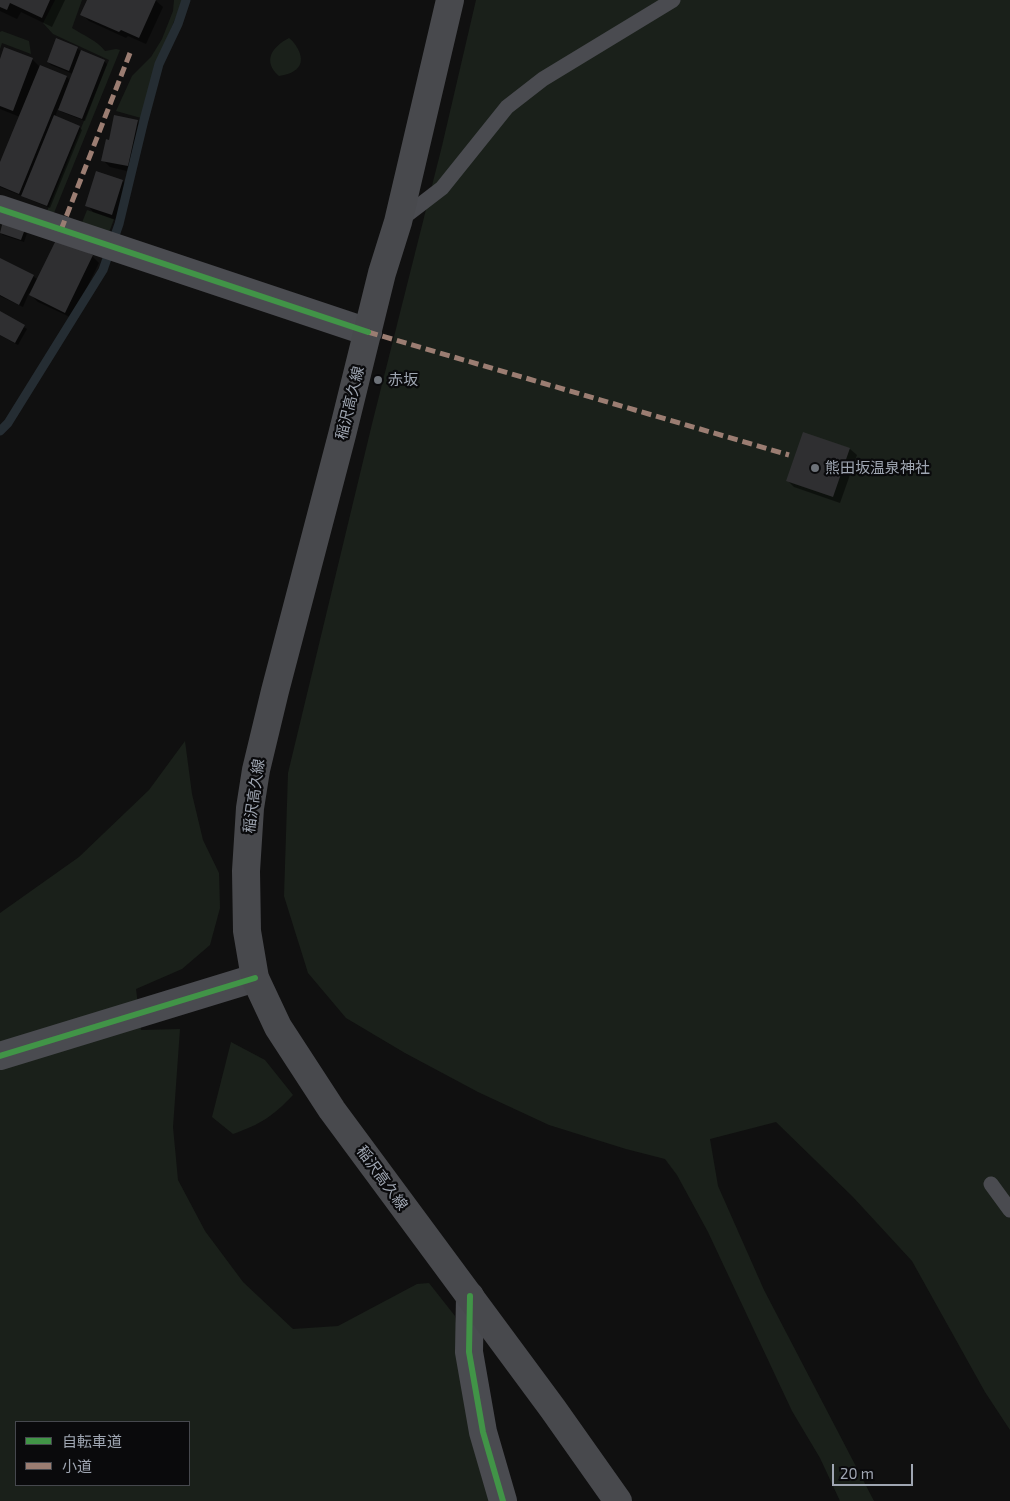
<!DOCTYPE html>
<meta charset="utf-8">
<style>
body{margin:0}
#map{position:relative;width:1010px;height:1501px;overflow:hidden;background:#101010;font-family:"Exo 2","Noto Sans JP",sans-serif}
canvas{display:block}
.legend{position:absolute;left:15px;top:1421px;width:175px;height:65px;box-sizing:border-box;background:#0a0a0c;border:1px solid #46484e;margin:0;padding:6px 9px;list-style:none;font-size:15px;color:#9fa6b2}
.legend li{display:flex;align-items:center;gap:10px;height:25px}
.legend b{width:25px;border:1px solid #46484e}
.scale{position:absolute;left:832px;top:1464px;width:81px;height:22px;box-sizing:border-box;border:2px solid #9fa6b2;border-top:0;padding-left:6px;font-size:15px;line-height:18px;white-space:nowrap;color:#9fa6b2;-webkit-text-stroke:4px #0a0a0c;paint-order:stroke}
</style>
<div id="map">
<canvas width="1010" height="1501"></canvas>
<ul class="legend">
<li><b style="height:6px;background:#419447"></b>自転車道</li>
<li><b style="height:6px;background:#9b7d72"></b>小道</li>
</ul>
<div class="scale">20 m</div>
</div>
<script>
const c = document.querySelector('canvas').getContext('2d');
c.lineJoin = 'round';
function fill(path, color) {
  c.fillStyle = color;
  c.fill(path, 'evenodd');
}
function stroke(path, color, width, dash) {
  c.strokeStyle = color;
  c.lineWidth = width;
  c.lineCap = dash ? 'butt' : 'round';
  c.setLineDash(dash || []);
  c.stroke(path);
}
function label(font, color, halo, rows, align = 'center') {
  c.font = font + ' "Exo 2","Noto Sans JP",sans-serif';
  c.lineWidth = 4.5;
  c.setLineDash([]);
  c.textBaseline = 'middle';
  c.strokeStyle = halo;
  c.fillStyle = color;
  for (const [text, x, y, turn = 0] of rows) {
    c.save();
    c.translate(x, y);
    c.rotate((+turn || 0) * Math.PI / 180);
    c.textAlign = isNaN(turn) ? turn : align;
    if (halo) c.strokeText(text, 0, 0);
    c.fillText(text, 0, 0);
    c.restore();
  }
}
fill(new Path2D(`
 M 55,0 L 82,0 L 72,28 C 83,35 98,41 105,51 L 116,49 L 120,50 L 54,213 L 47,211 L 109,60 L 53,34 L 43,23 Z
 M 174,0 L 183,0 L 157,62 L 141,118 L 116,111 L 132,76 L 151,57 L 162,39 L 173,11 Z
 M 476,0 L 1010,0 L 1010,1430 L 985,1392 L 912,1261 L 853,1197 L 776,1122 L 710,1139 L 718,1186 L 764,1290 L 874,1501 L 840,1501 L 820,1458 L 792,1411 L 708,1232 L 677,1175 L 665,1159 L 626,1149 L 549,1125 L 478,1092 L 405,1053 L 346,1018 L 308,973 L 284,896 L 288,773 L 372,424 L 442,146 Z
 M 2,31 L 29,41 L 31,54 L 2,43 L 0,49 L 0,32 Z
 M 289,38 C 298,45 308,63 294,71 C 290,74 284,75 279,76 C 262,61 272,47 289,38 Z
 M 87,210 L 114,219 L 108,235 L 81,225 Z
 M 185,741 L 192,794 L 203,840 L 219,873 L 220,908 L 210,945 L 182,969 L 136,989 L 141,1030 L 180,1029 L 173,1127 L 178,1180 L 205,1231 L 243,1282 L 293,1329 L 338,1326 L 417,1284 L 429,1283 L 455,1316 L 464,1379 L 495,1501 L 0,1501 L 0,913 L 79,857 L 149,790 ZM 16,1422 L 189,1422 L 189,1485 L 16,1485 Z
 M 231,1042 L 265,1060 L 293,1095 C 272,1117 261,1124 233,1134 L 212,1117 Z`), '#1a201a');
fill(new Path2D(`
 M 0,0 L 65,0 L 52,27 L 21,12 L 17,19 L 0,11 Z
 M 88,0 L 155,0 L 163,7 L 146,44 L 128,36 L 126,38 L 89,21 L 82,14 Z
 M 57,40 L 104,61 L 107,64 L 85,121 L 62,112 L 58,108 L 55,117 L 79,127 L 82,130 L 50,208 L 26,198 L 22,195 L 22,196 L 0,187 L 0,166 L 20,117 L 0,109 L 0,62 L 32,59 L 40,67 L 67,77 L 70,81 L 73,74 L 51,65 L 48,62 Z
 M 137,121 L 144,128 L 135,173 L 110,167 L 103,160 L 110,141 Z
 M 123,181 L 129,188 L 118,221 L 93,212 L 87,205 Z
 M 24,230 L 27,233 L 24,242 L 3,235 L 0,232 Z
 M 92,256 L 99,263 L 72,318 L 38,302 L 29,293 L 23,307 L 0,296 L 0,260 L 33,276 L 38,280 Z
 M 0,313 L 27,329 L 18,345 L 0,335 Z
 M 850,449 L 857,455 L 840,503 L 794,487 L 788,481 Z`), '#0007');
stroke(new Path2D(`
 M 0,431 L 8,423 L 103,270 L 119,224 L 144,120 L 159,64 L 178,24 L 186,0`), '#252d33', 9);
fill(new Path2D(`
 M 0,0 L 50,0 L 42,18 L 10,3 L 7,10 L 0,7 Z
 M 87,0 L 156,0 L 139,38 L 121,30 L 119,32 L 80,15 Z
 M 56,38 L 78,47 L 69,71 L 47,62 Z
 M 4,47 L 33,58 L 13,111 L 0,106 L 0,59 Z
 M 81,50 L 105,60 L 82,119 L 58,110 Z
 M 40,65 L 67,76 L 19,194 L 0,186 L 0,162 Z
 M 54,115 L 80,126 L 47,206 L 21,196 Z
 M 114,115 L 138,120 L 128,166 L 101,161 L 106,139 L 109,140 Z
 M 96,171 L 123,180 L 112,215 L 85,206 Z
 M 3,221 L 25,229 L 21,240 L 0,233 Z
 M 57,238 L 93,255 L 65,313 L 29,295 Z
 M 0,258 L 34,275 L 19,305 L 0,295 Z
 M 0,311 L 25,325 L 15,343 L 0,335 Z
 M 803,432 L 850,448 L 833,497 L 786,481 Z`), '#2f2f31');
stroke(new Path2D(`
 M 399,221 L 442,188 L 507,107 L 543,79 L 673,0
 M 991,1184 L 1010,1210`), '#4a4b50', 15);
stroke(new Path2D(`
 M 0,209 L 368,332
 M 470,1296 L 469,1352 L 483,1432 L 503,1501`), '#4a4b50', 28);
stroke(new Path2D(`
 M 0,1056 L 255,978`), '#4a4b50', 28);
stroke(new Path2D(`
 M 450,0 L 398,222 L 382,273 L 342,435 L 275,691 L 256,770 L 250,808 L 246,871 L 247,931 L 255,978 L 278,1027 L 332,1110 L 553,1409 L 618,1501`), '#48494d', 28);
stroke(new Path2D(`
 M 61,230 L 130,53
 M 368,332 L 789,455`), '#9b7d72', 5, [10, 5]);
stroke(new Path2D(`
 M 0,209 L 368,332
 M 0,1056 L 255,978
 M 470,1296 L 469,1352 L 483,1432 L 503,1501`), '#419447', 6);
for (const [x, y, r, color] of [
 [378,380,5,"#6d7279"],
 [815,468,5,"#6d7279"]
]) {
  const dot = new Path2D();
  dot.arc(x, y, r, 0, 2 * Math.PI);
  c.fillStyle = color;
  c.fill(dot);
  stroke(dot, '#0a0a0c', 2);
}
label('15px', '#9fa6b2', '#0a0a0c', [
 ["赤坂",388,380],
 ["熊田坂温泉神社",825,468]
], 'left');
label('15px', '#9fa6b2', '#0a0a0c', [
 ["稲沢高久線",350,403,-76],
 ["稲沢高久線",254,796,-82],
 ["稲沢高久線",382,1178,54]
]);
</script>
